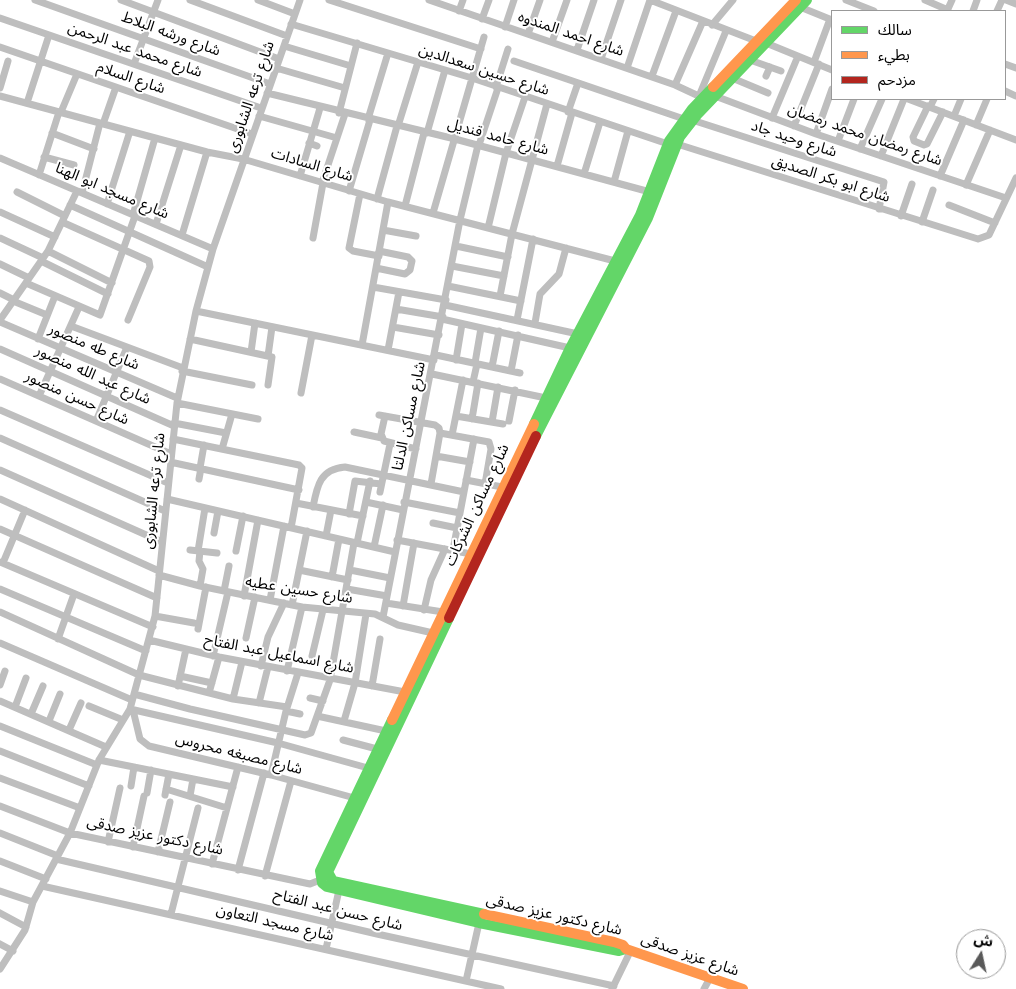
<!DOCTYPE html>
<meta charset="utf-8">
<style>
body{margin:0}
#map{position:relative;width:1016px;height:989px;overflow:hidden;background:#fff;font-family:"Work Sans","Noto Sans Arabic",sans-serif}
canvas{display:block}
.legend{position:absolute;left:831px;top:10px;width:175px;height:90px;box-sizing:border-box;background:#fff;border:1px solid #999;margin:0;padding:6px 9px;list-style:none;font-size:15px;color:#000}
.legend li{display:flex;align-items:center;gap:10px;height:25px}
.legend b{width:25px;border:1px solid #999}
.north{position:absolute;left:956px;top:929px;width:50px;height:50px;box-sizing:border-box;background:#fff;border:1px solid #999;border-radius:50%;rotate:10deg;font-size:14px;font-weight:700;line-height:20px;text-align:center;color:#000}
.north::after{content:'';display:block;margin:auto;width:18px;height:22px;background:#595959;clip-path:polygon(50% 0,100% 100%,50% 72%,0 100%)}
</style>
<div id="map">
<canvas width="1016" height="989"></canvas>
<ul class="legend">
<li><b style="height:6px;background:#63d668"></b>سالك</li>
<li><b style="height:6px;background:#ff974d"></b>بطيء</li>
<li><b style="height:6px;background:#b3261e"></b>مزدحم</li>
</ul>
<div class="north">ش</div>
</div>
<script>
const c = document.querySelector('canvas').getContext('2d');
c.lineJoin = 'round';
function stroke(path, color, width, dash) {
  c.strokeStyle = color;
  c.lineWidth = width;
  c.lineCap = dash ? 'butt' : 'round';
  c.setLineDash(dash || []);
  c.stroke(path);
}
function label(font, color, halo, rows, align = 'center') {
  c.font = font + ' "Work Sans","Noto Sans Arabic",sans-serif';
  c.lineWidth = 4;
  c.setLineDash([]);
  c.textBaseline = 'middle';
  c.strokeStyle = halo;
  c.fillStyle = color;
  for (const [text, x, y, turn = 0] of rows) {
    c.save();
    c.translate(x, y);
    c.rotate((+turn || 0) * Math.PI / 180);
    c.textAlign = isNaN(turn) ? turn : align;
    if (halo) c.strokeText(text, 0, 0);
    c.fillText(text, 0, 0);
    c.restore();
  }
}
stroke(new Path2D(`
 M 35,0 L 270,84
 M 121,0 L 279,59
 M 190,0 L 287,36
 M 258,0 L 295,14
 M 329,0 L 481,49
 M 429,0 L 675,85 L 703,98
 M 650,0 L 756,41
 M 846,0 L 874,11
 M 925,0 L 948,10
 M 1006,0 L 1016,4
 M 800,7 L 832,20
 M 459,11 L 463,0
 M 947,11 L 952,0
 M 973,11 L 977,0
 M 997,11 L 1002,0
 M 0,18 L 261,108
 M 482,19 L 489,0
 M 291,24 L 472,78 L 668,144
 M 712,25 L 733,0
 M 505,27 L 514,0
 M 528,34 L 540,0
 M 552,42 L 567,0
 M 766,43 L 832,70
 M 284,46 L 351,66
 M 0,47 L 252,134
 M 577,50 L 594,0
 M 601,59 L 621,0
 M 750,60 L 781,71
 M 514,61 L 684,119
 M 814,62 L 830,19
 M 134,64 L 158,0
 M 1005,64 L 1016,68
 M 276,68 L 345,88
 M 627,68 L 650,0
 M 652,76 L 676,11
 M 766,76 L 770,67
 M 732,78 L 768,93
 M 675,85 L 703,21
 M 496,87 L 508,49
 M 0,88 L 8,61
 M 1005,91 L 1016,96
 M 267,93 L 455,139 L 650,192
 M 0,96 L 207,152 L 243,159 L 388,202 L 615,261
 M 699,96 L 726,31
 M 715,96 L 816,134 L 1006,198
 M 908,99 L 1016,140
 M 27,103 L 49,35
 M 928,106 L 913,137 L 914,141 L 924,145 L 927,144 L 943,112
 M 930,107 L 934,99
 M 61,112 L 77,74
 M 568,112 L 578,83
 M 339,113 L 357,43
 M 259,116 L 337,138
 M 954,116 L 961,99
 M 772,118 L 798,56
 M 368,119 L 388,53
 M 692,120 L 884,182 L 879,209
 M 103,124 L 116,87
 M 976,125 L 987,99
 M 398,126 L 418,62
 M 794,126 L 819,64
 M 52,133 L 94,149
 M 427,133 L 445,70
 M 816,134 L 832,89
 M 838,141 L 854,99
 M 309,143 L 317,146
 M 677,144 L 978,239 L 989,235 L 1016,178
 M 479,145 L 498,88
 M 860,149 L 882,99
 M 881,156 L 904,99
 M 44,157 L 74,165
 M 0,158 L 213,249
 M 557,166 L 572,113
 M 584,174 L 600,122
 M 39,175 L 59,112
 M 300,176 L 320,108
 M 940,176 L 964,120
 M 614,182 L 628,131
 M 322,183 L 345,114
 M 966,185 L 990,130
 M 349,191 L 370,120
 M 17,192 L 65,216
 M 82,193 L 100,123
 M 360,194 L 349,248 L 353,251 L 379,256
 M 377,199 L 397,126
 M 107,204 L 130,131
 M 70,205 L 208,267
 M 949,205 L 995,223
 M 405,206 L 424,133
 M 0,212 L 55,237
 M 433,213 L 484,37
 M 133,215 L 155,138
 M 901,216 L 912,184
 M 62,222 L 149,261 L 150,267 L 128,320
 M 922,222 L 933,190
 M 156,224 L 181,145
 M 488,228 L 506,153 L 525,97
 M 383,230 L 416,236
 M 182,235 L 207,152
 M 0,238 L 43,258
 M 313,238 L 323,183
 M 456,246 L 508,257
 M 48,251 L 112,283
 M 41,261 L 108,294
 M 0,264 L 29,278
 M 452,266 L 504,276
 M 376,268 L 405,274 L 410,270 L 412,261 L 408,257 L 379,251
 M 26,283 L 100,315 L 135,216
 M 448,286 L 521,301
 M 373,287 L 446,300
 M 0,293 L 14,300
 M 500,296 L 512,234 L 547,104
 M 13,301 L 47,315
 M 445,305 L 578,334
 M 396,309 L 443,317
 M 196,311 L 434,360
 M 442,319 L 570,348
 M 0,320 L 48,251 L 77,191
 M 517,320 L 533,239
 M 0,322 L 177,398
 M 535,323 L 540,294 L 559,274 L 566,248
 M 71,326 L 183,368
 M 393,327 L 439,335
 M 38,339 L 55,296
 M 190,339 L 272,357 L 268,385
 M 362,345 L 388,202
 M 0,349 L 174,426
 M 388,350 L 399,292
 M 251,352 L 255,323
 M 436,355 L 520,373
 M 268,356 L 272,327
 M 456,360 L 462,324
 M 475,363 L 481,328
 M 492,367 L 499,331
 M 182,371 L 252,385
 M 511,371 L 518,335
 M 432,374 L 546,398
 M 0,379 L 171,454
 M 473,382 L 477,364
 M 301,393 L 312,335
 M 39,396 L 79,307
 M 177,403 L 258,419
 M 0,410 L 168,483
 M 379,415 L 435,425 L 439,428 L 440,433
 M 385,416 L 381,434 L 384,441 L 416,449
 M 456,416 L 503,424
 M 472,419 L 478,383
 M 96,421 L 127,347
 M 509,421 L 515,390
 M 492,422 L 498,387
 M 174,423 L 226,433
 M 354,432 L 382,438
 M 440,433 L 489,442 L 491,449 L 485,484
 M 452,435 L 463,380
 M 0,438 L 165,511
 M 173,439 L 299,465 L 302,468 L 291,528
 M 222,449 L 232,414
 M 436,456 L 470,462
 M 170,462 L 299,490
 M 200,468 L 204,445
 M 0,470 L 162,542
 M 199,479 L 201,468
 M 466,480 L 502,487
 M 431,484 L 440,433
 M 380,492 L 390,444
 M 0,499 L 159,571
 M 167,499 L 395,552
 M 366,502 L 403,510
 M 404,502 L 460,513
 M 296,503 L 363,516
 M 313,507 C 317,486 320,469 345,467 L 464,492
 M 349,514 L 355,481 L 381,484
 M 433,523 L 457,528
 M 0,529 L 157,598
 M 214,533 L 218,511
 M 326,536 L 331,510
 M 397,540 L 471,554
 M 357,543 L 370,481
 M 374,547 L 383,505
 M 190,550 L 217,553
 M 453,550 L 474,439
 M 198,551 L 205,508
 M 236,551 L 243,516
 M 0,562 L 153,627
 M 3,563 L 25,510
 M 299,570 L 348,580
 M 350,570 L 390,578
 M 159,575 L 200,586 L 302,607 L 375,614 L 398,625 L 433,633
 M 332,577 L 339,539
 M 200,586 L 203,569 L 199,561 L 200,551
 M 0,589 L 146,651
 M 347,589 L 387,596
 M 224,591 L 229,566
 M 244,596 L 258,520
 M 270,600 L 284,526
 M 386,603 L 443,612
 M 292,605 L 307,531
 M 403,606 L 414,543
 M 424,610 L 431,580 L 445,549
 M 0,612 L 139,675 L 233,699 L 287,707
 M 155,616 L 194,623
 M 383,617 L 460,220 L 478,145
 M 198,629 L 206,587
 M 246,638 L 255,597
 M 58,639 L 74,594
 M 149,640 L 219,657 L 405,692
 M 0,643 L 132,700
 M 213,656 L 228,592
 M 312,656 L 323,610
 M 261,666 L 268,637 L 284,603
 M 287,671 L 302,607
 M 180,676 L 212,683
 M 0,685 L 5,671
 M 178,686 L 186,649
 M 372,686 L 380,639
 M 209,693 L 219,657
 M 134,694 L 190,709 L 305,735 L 311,733 L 330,680 L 354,543
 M 310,698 L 323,701
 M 233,699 L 242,662
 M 0,701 L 106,747
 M 259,703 L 268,667
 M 89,706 L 123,720
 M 15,707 L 26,678
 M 130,709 L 278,743 L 368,768
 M 133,710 L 140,739 L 149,746 L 271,775 L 358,799
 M 286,711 L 300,714
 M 31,714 L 43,686
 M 317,716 L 386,731
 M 49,721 L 60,694
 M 344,721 L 355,683 L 366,614
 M 0,726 L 97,765
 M 69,730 L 81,703
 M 343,740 L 377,749
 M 0,751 L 89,786
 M 99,760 L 233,787
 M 271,775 L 286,711 L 298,673
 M 0,778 L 80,808
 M 131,786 L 134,767
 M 166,789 L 227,808
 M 147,793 L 151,770
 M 165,795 L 169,774
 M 190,796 L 193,779
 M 0,806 L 70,833 L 310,884 L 325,878
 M 0,833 L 58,856
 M 108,842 L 120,788
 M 133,847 L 144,796
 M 158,852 L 170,802
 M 56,859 L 377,934 L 614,986
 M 0,861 L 46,879
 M 212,864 L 238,767
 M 238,870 L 264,773
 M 265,876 L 291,781
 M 42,886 L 501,989
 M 0,891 L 33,902
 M 0,913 L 26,927
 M 171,914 L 198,808
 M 0,944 L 13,951
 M 326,949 L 339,890
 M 0,969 L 25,930 L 33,902 L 70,833 L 99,760 L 130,709 L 155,616 L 177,403 L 196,311 L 213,249 L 300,0
 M 466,981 L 479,923
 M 612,989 L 631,950
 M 704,989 L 710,978`), '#bebebe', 7);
stroke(new Path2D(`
 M 534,424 L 570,348 L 640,215 L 669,141 L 692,109 L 713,87
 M 536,436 L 648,218 L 680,137 L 698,114 L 807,0
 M 449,618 L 328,872 L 333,881 L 484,914
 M 392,720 L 320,871 L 322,883 L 327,887 L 479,923 L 619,951 L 626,949`), '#63d668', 10);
stroke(new Path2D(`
 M 713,87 L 796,0
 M 392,720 L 534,424
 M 484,914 L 614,942 L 623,945 L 626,949 L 743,989`), '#ff974d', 10);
stroke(new Path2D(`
 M 449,618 L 536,436`), '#b3261e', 10);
label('15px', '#000', '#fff', [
 ["شارع ورشه البلاط",171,34,20],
 ["شارع احمد المندوه",571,34,19],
 ["شارع محمد عبد الرحمن",135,50,19],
 ["شارع حسين سعدالدين",484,70,18],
 ["شارع السلام",131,78,19],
 ["شارع ترعه الشابورى",251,97,-71],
 ["شارع رمضان محمد رمضان",865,135,19],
 ["شارع حامد قنديل",498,137,15],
 ["شارع وحيد جاد",794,139,18],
 ["شارع السادات",312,165,17],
 ["شارع ابو بكر الصديق",831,179,18],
 ["شارع مسجد ابو الهنا",112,191,23],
 ["شارع طه منصور",94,347,23],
 ["شارع عبد الله منصور",93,375,24],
 ["شارع حسن منصور",77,398,24],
 ["شارع مساكن الدلتا",409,416,-78],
 ["شارع ترعه الشابورى",154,491,-84],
 ["شارع مساكن الشركات",477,505,-65],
 ["شارع حسين عطيه",299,590,9],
 ["شارع اسماعيل عبد الفتاح",279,654,11],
 ["شارع مصبغه محروس",239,754,14],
 ["شارع دكتور عزيز صدقى",155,836,12],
 ["شارع حسن عبد الفتاح",338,910,14],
 ["شارع دكتور عزيز صدقى",554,915,13],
 ["شارع مسجد التعاون",275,923,13],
 ["شارع عزيز صدقى",690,955,19]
]);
</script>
